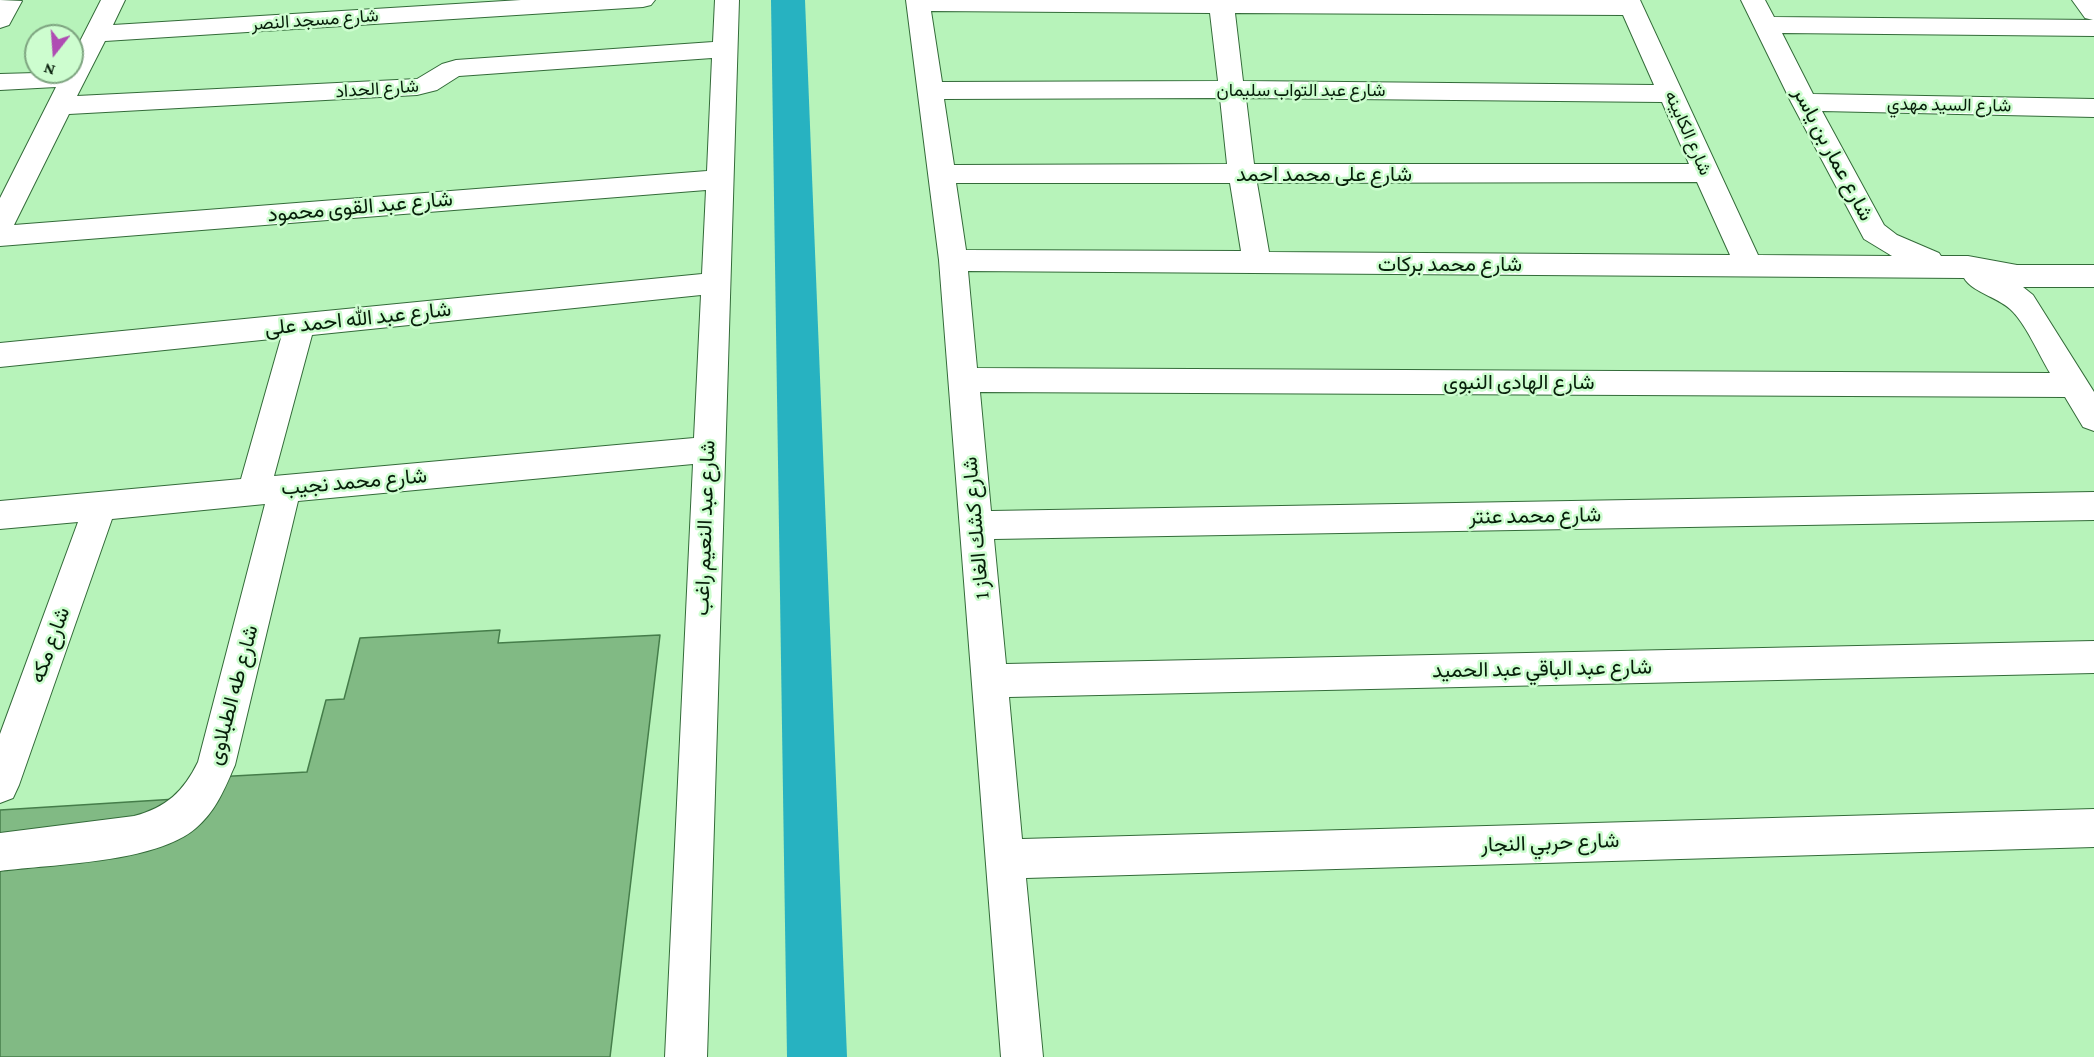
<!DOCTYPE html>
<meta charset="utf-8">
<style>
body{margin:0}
#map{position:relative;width:2094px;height:1057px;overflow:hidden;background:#b7f3ba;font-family:"Crimson Pro",serif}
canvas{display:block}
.north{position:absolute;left:24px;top:24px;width:60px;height:60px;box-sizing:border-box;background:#cdfdcf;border:2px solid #7ea480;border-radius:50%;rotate:197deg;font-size:16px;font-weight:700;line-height:24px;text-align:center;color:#071e0a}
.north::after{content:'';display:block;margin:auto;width:21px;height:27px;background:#af4cb3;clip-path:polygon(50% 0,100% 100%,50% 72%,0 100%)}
</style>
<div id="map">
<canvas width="2094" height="1057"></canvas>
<div class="north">N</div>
</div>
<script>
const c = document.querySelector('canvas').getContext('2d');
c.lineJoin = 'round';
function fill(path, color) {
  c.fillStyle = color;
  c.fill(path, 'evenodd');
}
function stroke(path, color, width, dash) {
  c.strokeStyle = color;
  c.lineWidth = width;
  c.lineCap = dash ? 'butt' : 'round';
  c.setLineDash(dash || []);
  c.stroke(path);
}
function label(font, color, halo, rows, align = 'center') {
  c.font = font + ' "Crimson Pro",Vazirmatn,serif';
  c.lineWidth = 5;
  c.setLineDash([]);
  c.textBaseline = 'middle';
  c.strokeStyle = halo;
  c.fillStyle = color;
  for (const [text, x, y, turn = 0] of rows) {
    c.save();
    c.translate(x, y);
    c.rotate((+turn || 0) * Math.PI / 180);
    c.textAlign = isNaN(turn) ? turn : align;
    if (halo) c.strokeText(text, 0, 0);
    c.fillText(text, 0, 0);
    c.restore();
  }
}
fill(new Path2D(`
 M 771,0 L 805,0 L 847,1057 L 787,1057 Z`), '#27b2c1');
const building = new Path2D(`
 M 500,630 L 498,643 L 660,635 L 610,1057 L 0,1057 L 0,810 L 208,797 L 215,777 L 307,772 L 326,700 L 344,699 L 360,638 Z`);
fill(building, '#81ba84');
stroke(building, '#457d4a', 1.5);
const minor = new Path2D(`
 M 0,0 L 22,1 L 9,25 L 0,28 Z
 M 101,0 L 125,0 L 113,25 L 521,0 L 655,0 L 651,5 L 643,7 L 105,41 L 77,96 L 417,79 L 442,64 L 456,60 L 713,42 L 715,0 L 739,0 L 707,1057 L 665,1057 L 693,464 L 298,501 L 235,765 C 225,788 216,811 196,828 C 156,863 53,864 0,871 L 0,833 L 134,816 C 166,808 184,791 198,762 L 265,504 L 112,519 L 19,785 L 13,798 L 0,803 L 0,734 L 78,522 L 0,529 L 0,501 L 241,479 L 281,338 L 0,367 L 0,343 L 702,274 L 706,190 L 0,246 L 0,198 L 56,87 L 0,90 L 0,74 L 72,72 L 72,57 ZM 712,58 L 707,171 L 14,225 L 69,114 L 417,95 L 437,90 L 459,76 ZM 701,295 L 694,438 L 274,476 L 312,335 Z
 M 906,0 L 1640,0 L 1758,255 L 1892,256 L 1864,239 L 1791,102 L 1741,0 L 1765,0 L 1774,17 L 2093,20 L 2085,18 L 2072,0 L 2094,0 L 2094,36 L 1782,33 L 1813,94 L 2094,99 L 2094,117 L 1822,111 L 1884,225 L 1897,235 L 1939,253 L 1941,256 L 1968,256 L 2017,265 L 2094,265 L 2094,287 L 2023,287 L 2033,295 L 2094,392 L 2094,431 L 2083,427 L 2065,397 L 980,392 L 991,511 L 2094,492 L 2094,520 L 994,539 L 1006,664 L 2094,641 L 2094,673 L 1009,697 L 1022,839 L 2094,809 L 2094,847 L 1026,878 L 1043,1057 L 1001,1057 L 939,260 ZM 931,11 L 1210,13 L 1218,81 L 942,82 ZM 1235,13 L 1623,15 L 1654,85 L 1243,81 ZM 1220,98 L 1227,164 L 954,165 L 944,99 ZM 1246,98 L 1662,102 L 1689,164 L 1254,164 ZM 1697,182 L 1730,255 L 1269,252 L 1257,183 ZM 956,183 L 1230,183 L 1241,251 L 966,250 ZM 968,271 L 1964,278 C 1972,292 1997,297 2010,309 C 2025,322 2039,355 2050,373 L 977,368 Z`);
stroke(minor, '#336b39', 2);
fill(minor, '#fff');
label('18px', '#071e0a', '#cdfdcf', [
 ["شارع مسجد النصر",315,20,-4],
 ["شارع الحداد",377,89,-4],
 ["شارع عبد التواب سليمان",1301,90],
 ["شارع السيد مهدي",1949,105,1],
 ["شارع الكابينه",1688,133,66]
]);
label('21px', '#071e0a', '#cdfdcf', [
 ["شارع عمار بن ياسر",1833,154,62],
 ["شارع على محمد احمد",1324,175],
 ["شارع عبد القوى محمود",360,207,-5],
 ["شارع محمد بركات",1450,265],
 ["شارع عبد الله احمد على",358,319,-6],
 ["شارع الهادى النبوى",1519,383],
 ["شارع محمد نجيب",354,482,-5],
 ["شارع محمد عنتر",1535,516,-1],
 ["شارع عبد النعيم راغب",705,528,-88],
 ["شارع كشك الغاز 1",976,528,-95],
 ["شارع مكه",50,645,-70],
 ["شارع عبد الباقي عبد الحميد",1542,669,-1],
 ["شارع طه الطبلاوى",233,695,-75],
 ["شارع حربي النجار",1550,843,-2]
]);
</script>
